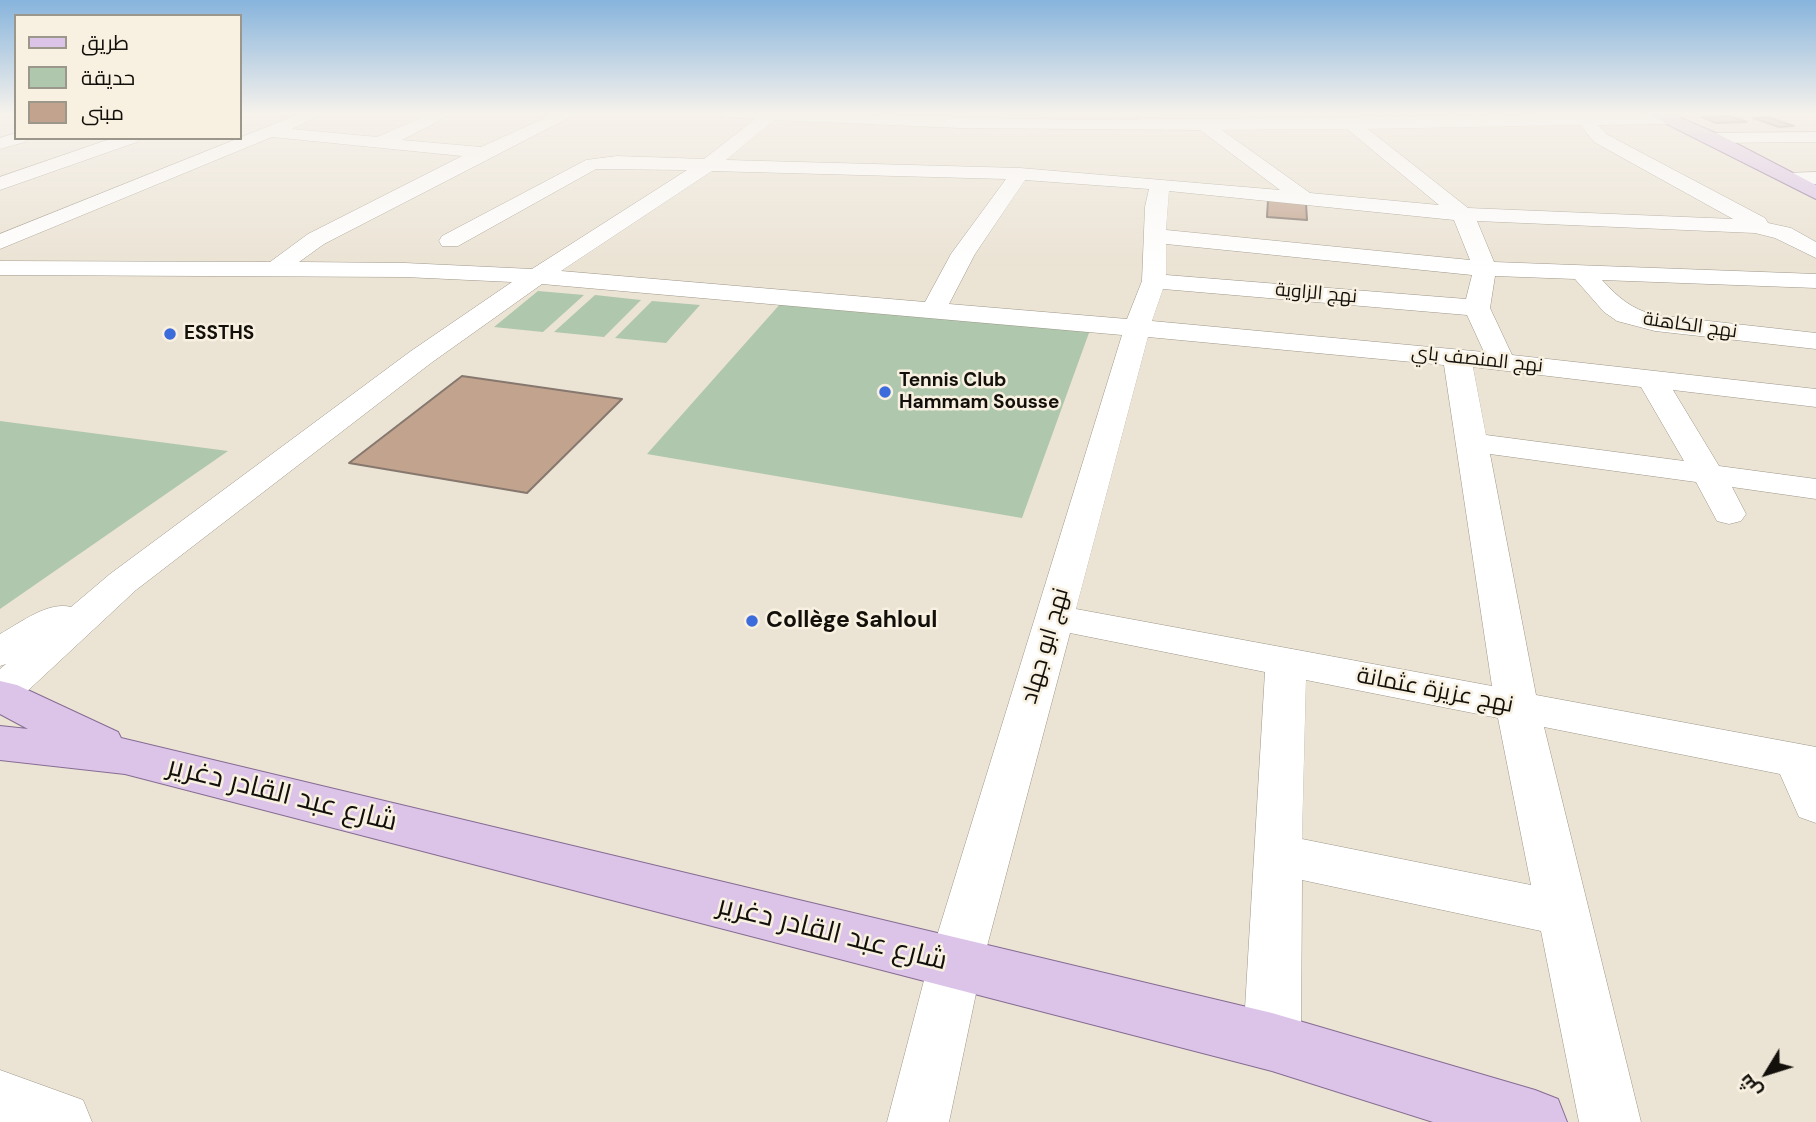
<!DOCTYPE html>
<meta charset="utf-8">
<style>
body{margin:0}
#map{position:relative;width:1816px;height:1122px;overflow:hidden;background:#ebe3d4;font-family:"DM Sans",Cairo,sans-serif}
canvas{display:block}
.legend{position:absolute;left:14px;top:14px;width:228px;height:126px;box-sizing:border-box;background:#f8f1e1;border:2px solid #9c978b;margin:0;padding:9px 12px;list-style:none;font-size:21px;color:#13100b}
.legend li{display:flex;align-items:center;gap:14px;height:35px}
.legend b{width:35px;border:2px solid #9c978b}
.north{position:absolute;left:1732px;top:1038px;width:70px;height:70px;-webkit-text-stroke:5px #f8f1e1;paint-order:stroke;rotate:232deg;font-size:19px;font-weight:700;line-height:28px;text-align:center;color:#13100b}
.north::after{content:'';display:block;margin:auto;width:24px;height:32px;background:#13100b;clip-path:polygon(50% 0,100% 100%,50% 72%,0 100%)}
</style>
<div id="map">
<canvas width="1816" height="1122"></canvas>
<ul class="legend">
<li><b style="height:9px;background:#dcc4e9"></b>طريق</li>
<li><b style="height:19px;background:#afc7ac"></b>حديقة</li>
<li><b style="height:19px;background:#c2a38e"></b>مبنى</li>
</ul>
<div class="north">ش</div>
</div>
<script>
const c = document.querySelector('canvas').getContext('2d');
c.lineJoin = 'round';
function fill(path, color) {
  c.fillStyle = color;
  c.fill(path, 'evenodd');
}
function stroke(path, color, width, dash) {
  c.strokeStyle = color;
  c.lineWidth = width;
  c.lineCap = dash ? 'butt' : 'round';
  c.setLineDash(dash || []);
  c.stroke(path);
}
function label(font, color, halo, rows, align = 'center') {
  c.font = font + ' "DM Sans",Cairo,sans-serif';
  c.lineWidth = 5;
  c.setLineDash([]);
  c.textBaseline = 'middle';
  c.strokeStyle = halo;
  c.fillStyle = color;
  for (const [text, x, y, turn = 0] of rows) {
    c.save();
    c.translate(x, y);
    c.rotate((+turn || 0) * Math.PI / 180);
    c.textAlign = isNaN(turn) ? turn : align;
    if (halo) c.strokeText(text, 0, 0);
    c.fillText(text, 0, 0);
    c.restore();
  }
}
fill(new Path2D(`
 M 538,291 L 584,295 L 543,332 L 494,327 Z
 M 595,295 L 641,300 L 604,337 L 554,332 Z
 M 652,301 L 700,305 L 666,343 L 615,338 Z
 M 781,303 L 1090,330 L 1022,518 L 647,454 Z
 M 0,421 L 228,451 L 0,609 Z`), '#afc7ac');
const building = new Path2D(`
 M 1730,116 L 1747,122 L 1716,123 L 1702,117 Z
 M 1768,117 L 1794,126 L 1779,127 L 1753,118 Z
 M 1268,200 L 1306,203 L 1307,220 L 1267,217 Z
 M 462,376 L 622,399 L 527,493 L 349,463 Z`);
fill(building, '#c2a38e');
stroke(building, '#86786e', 2);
const minor = new Path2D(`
 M 304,112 L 327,112 L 292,129 L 377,137 L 434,112 L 456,112 L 402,140 L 481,147 L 558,112 L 580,112 L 324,244 L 299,262 L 405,263 L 532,269 L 687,170 L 596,169 L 458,246 L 442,246 L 439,241 L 442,236 L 586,160 L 617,156 L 704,159 L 755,119 L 724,117 L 716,112 L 1078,120 L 1568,115 L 1571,112 L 1587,115 L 1673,115 L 1675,119 L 1673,123 L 1667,124 L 1598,125 L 1606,134 L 1765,218 L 1768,223 L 1791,228 L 1816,242 L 1816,258 L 1775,238 L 1755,233 L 1477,221 L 1494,262 L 1816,274 L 1816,288 L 1602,280 C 1619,298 1631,309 1655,315 L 1816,333 L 1816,349 L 1655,331 L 1617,321 L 1604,312 L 1575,279 L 1495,276 L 1490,308 L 1512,355 L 1816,389 L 1816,407 L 1673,390 L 1719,466 L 1816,479 L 1816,499 L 1732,487 L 1746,514 L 1741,521 L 1729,524 L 1717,521 L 1696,482 L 1490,454 L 1536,695 L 1816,747 L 1816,823 L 1799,817 L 1780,774 L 1544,727 L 1641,1122 L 1579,1122 L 1541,931 L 1302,880 L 1301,1042 L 1293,1062 L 1272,1070 L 1251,1062 L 1243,1042 L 1265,672 L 1070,633 L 982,965 L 949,1122 L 887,1122 L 928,965 L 1122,335 L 542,284 L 431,363 L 136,590 L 20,698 L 5,703 L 0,701 L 0,669 L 6,664 L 0,666 L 0,634 C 20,623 48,601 71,607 L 110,574 L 411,351 L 512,282 L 405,277 L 0,275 L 0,261 L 270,262 L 308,234 L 462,156 L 272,137 L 0,249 L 0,234 ZM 774,120 L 960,128 L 1200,130 L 1280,190 L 1020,168 L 726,160 ZM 1580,125 L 1594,142 L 1733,219 L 1468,208 L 1368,129 ZM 1347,129 L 1439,205 L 1310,193 L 1222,130 ZM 712,171 L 1006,179 L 951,254 L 925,302 L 561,271 ZM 1025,180 L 1149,189 L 1145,207 L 1142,281 L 1127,319 L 949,304 L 975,254 ZM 1169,191 L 1454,220 L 1470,260 L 1166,230 ZM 1166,244 L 1472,275 L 1466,299 L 1166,275 ZM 1163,289 L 1467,315 L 1484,352 L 1152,321 ZM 1148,337 L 1444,365 L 1492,686 L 1076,609 ZM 1473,367 L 1641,387 L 1684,461 L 1486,435 ZM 1306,680 L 1498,718 L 1531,885 L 1302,839 Z
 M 1816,132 L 1816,142 L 1711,143 L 1702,138 L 1711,133 Z
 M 16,133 L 16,138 L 28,138 L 25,142 L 0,149 L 0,138 Z
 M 113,138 L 140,138 L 137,142 L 0,190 L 0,177 Z
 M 1816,172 L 1816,184 L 1789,185 L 1779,179 L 1789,173 Z
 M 0,1070 L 83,1100 L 92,1122 L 0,1122 Z`);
const major = new Path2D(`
 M 1643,112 L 1667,112 L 1718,134 L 1816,185 L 1816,199 Z
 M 0,681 L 17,685 L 118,732 L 121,738 L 1272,1013 L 1535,1090 L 1558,1099 L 1567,1122 L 1433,1122 L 1272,1071 L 125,774 L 0,760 L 0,726 L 28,729 L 0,714 Z`);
stroke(minor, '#9e9789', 1);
stroke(major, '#866c92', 2);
fill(minor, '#fff');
fill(major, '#dcc4e9');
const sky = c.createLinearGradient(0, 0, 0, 269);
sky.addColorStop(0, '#87b4dc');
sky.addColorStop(0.42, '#f6f2ec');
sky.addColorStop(1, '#f6f2ec00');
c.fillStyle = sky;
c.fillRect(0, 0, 1816, 269);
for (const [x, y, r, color] of [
 [170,334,7,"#3c6bdb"],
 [885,392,7,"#3c6bdb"],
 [752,621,7,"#3c6bdb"]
]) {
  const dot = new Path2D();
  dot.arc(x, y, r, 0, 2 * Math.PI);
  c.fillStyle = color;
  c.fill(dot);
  stroke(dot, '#f8f1e1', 2.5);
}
label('19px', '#13100b', '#f8f1e1', [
 ["نهج الزاوية",1316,294,5],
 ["نهج الكاهنة",1690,326,8],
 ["نهج المنصف باي",1477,360,6]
]);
label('bold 19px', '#13100b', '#f8f1e1', [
 ["ESSTHS",184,334],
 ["Tennis Club",899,381],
 ["Hammam Sousse",899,403]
], 'left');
label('bold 23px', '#13100b', '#f8f1e1', [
 ["Collège Sahloul",766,621]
], 'left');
label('23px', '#13100b', '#f8f1e1', [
 ["نهج ابو جهاد",1046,646,-74],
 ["نهج عزيزة عثمانة",1435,691,11]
]);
label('28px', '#13100b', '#f8f1e1', [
 ["شارع عبد القادر دغرير",282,795,14],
 ["شارع عبد القادر دغرير",832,934,14]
]);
</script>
